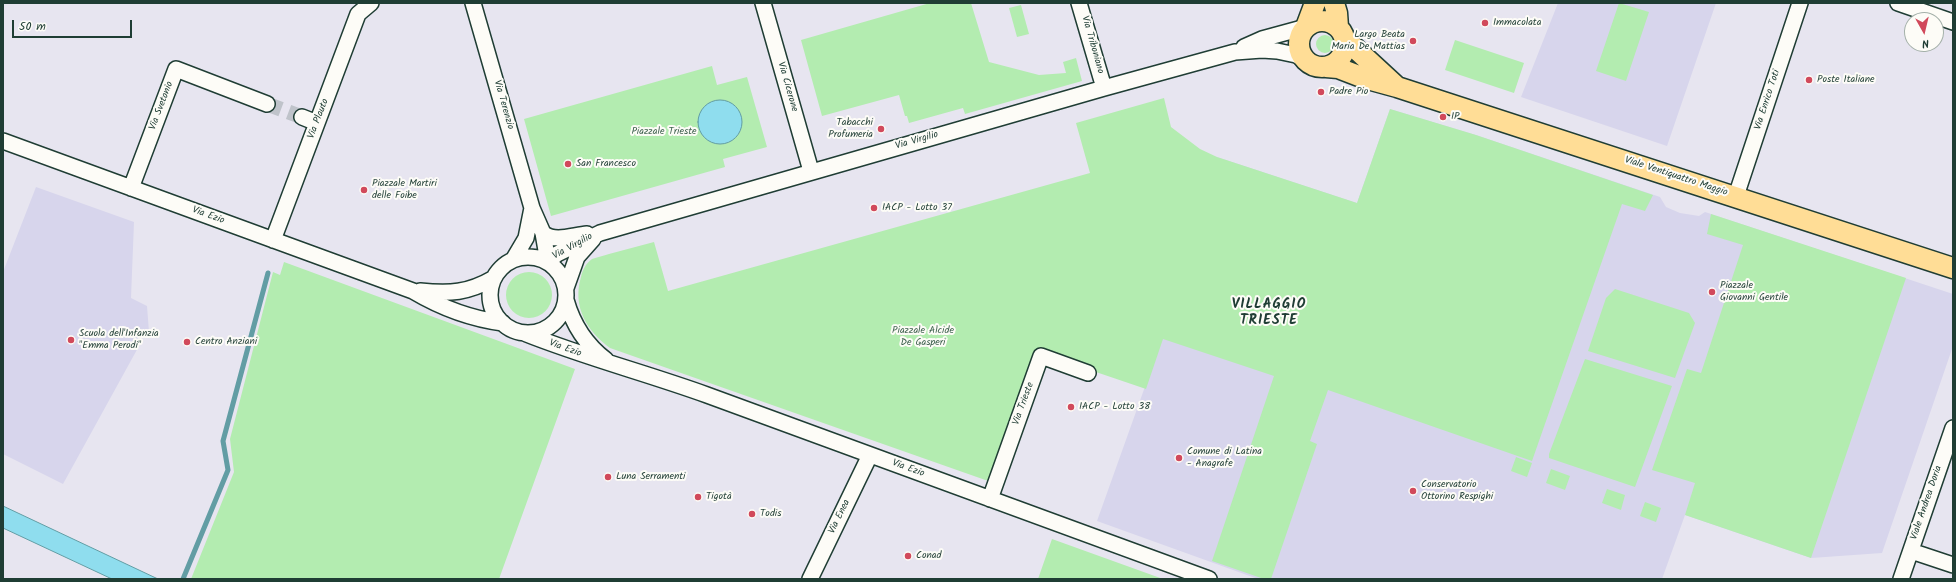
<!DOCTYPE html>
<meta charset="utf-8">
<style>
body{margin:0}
#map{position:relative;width:1956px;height:582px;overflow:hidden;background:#e7e5f0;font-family:Kalam,sans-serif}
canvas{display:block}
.frame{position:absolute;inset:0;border:4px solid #1f3d34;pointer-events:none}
.north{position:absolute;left:1904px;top:12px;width:40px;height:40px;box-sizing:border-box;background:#fdfcf7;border:1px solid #a4b0a9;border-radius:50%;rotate:172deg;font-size:11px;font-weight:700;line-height:16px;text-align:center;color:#1f3d34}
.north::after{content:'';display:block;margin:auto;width:14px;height:18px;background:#d1495b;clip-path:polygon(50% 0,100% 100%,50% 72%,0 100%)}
.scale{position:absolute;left:12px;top:20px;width:120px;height:18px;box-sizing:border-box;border:2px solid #1f3d34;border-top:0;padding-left:5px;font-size:12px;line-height:14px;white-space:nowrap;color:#1f3d34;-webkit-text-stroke:3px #fdfcf7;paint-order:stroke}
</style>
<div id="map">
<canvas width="1956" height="582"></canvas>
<div class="frame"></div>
<div class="north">N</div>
<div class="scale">50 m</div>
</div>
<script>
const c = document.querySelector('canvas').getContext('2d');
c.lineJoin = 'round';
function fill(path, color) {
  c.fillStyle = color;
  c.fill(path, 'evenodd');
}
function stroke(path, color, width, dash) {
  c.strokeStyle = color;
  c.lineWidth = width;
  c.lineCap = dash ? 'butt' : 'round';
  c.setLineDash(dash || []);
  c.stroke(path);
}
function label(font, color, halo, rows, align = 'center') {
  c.font = font + ' Kalam,sans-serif';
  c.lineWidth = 4;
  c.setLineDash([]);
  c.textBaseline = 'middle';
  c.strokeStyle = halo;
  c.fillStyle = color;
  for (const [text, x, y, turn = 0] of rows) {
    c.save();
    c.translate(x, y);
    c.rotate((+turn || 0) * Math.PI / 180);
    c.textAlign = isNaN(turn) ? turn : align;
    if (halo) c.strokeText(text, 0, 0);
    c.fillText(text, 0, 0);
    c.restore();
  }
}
fill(new Path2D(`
 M 1558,3 L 1716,3 L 1667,146 L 1521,97 Z
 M 1390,109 L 1476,135 L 1660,197 L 1666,207 L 1680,213 L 1699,216 L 1705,212 L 1953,294 L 1953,346 L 1882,553 L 1811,558 L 1685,515 L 1662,579 L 1258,579 L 1097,521 L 1162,339 L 1217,157 L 1357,203 Z
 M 36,187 L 134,222 L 131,298 L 147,306 L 149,332 L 138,334 L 139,346 L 63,484 L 3,454 L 3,272 Z`), '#d7d5ec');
fill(new Path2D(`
 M 930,3 L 971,3 L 989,62 L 1039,75 L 1066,73 L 1063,62 L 1076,58 L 1082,81 L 965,114 L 963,108 L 909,123 L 907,116 L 905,116 L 899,95 L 822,116 L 801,40 Z
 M 1619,3 L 1649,12 L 1626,81 L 1596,71 Z
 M 1021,5 L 1029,34 L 1017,37 L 1009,8 Z
 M1316 44a9 9 0 1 1 18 0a9 9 0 1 1-18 0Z
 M 1455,40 L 1524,63 L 1514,93 L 1445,70 Z
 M 712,66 L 717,85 L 747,77 L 767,147 L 723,159 L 725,167 L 551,216 L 524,119 Z
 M 1164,98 L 1171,127 L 1200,149 L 1217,157 L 1357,203 L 1390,109 L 1476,135 L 1653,195 L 1645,211 L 1622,204 L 1532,461 L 1328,390 L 1310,441 L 1317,444 L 1271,579 L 1264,579 L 1212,561 L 1274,376 L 1163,339 L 1146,389 L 1037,352 L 991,482 L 610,348 C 587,331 572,307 581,277 C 582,271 586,263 592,259 C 597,257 604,256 609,254 C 624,250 639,246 654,242 L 668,291 L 1090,173 L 1076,123 Z
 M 1711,214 L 1906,278 L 1811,558 L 1685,515 L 1695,483 L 1652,470 L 1687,369 L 1701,373 L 1743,245 L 1707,234 Z
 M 284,262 L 575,369 L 499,579 L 191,579 L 234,472 L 230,439 L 273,272 L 280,275 Z
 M506 295a23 23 0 1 1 46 0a23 23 0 1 1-46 0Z
 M 1615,289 L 1689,313 L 1695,323 L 1675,378 L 1588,351 L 1606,298 Z
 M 1585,359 L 1672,386 L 1635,487 L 1549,458 L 1549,454 Z
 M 1516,457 L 1532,463 L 1527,477 L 1511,471 Z
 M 1551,469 L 1570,476 L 1565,490 L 1546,483 Z
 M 1607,489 L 1625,495 L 1621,510 L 1602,503 Z
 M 1645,502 L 1661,508 L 1656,522 L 1640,516 Z
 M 1052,539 L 1163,579 L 1038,579 Z`), '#b3ecb0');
const water = new Path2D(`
 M698 122a22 22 0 1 1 44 0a22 22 0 1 1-44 0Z
 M 3,506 L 158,579 L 112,579 L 3,528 Z`);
fill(water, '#8fddee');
stroke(water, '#629da4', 1);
stroke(new Path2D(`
 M 183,579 L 228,470 L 223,441 L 268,273`), '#629da4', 5);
stroke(new Path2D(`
 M 267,104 L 302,117`), '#bfc3ca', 15, [15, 8]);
const minor = new Path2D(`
 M 473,3 L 532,208 L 543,233 L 548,262
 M 763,3 L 811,171
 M 1079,3 L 1104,88
 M 1898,3 L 1953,22
 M 1244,47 L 1262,39 L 1306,27
 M 302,117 L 317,123
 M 3,141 L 413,291 C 440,307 472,319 503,323
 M 131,188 L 176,69 L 267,104
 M 1736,196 L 1800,3
 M 543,233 C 555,243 573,235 587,234
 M 273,240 L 358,14 L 371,3
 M490 295a38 38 0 1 1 76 0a38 38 0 1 1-76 0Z
 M 513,260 L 526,238 L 532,208
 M 548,262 L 557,254 L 600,233 L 1104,88 L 1235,52 L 1262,50 L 1277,51 L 1296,55 L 1306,60
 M 566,288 L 577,257 L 593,239
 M 420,291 C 450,294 468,293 494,278
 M 566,300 C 573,325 585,344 606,360
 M 524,333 C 584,357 646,373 707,395 C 874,456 1041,518 1209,579
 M 990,499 L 1041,356 L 1088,373
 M 1911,551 L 1953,565
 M 810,579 L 870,455
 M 1901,579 L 1953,428`);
const major = new Path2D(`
 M 1334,3 L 1337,13 L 1338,27
 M1299 44a23 23 0 1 1 46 0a23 23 0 1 1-46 0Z
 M 1306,27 L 1315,3
 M 1344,38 L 1396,86
 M 1326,67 L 1338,68 L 1364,78 L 1397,87 L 1953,268`);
stroke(minor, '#1f3d34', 18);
stroke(major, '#1f3d34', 23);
stroke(minor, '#fdfcf7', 15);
stroke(major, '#ffdd96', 20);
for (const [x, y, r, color] of [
 [1485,23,4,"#d1495b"],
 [1413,41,4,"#d1495b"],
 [1809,80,4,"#d1495b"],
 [1321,92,4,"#d1495b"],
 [1443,117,4,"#d1495b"],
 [881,129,4,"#d1495b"],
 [568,164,4,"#d1495b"],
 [364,190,4,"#d1495b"],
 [874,208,4,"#d1495b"],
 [1712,292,4,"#d1495b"],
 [71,340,4,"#d1495b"],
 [187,342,4,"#d1495b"],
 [1071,407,4,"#d1495b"],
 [1179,458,4,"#d1495b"],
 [608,477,4,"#d1495b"],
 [1413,491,4,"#d1495b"],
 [698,497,4,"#d1495b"],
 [752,514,4,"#d1495b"],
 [908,556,4,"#d1495b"]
]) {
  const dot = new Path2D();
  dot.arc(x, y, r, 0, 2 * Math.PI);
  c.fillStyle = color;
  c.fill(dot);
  stroke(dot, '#fdfcf7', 1.5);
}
label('10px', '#1f3d34', '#fdfcf7', [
 ["Immacolata",1493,23],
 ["Largo Beata",1405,35,"right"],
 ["Maria De Mattias",1405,47,"right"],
 ["Poste Italiane",1817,80],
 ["Padre Pio",1329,92],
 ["IP",1451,117],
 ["Tabacchi",873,123,"right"],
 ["Profumeria",873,135,"right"],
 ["San Francesco",576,164],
 ["Piazzale Martiri",372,184],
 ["delle Foibe",372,196],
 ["IACP - Lotto 37",882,208],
 ["Piazzale",1720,286],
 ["Giovanni Gentile",1720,298],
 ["Scuola dell'Infanzia",79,334],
 ["\"Emma Perodi\"",79,346],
 ["Centro Anziani",195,342],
 ["IACP - Lotto 38",1079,407],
 ["Comune di Latina",1187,452],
 ["- Anagrafe",1187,464],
 ["Luna Serramenti",616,477],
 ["Conservatorio",1421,485],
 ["Ottorino Respighi",1421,497],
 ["Tigotà",706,497],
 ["Todis",760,514],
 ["Conad",916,556]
], 'left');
label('10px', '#1f3d34', '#fdfcf7', [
 ["Via Triboniano",1092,45,74],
 ["Via Cicerone",787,87,74],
 ["Via Enrico Toti",1768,100,-72],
 ["Via Terenzio",503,105,74],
 ["Via Svetonio",162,106,-69],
 ["Via Plauto",319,119,-69],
 ["Via Virgilio",917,141,-16],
 ["Viale Ventiquattro Maggio",1676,177,18],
 ["Via Ezio",208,216,20],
 ["Via Virgilio",573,247,-29],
 ["Via Ezio",565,349,20],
 ["Via Trieste",1024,404,-70],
 ["Via Ezio",908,469,20],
 ["Viale Andrea Doria",1927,503,-71],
 ["Via Enea",840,517,-64]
]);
label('10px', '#3d604d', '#fdfcf7', [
 ["Piazzale Trieste",664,132],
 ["Piazzale Alcide",923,331],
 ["De Gasperi",923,343]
]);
c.letterSpacing = '1px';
label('bold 14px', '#1f3d34', '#fdfcf7', [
 ["VILLAGGIO",1269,306],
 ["TRIESTE",1269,322]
]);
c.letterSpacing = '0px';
</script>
